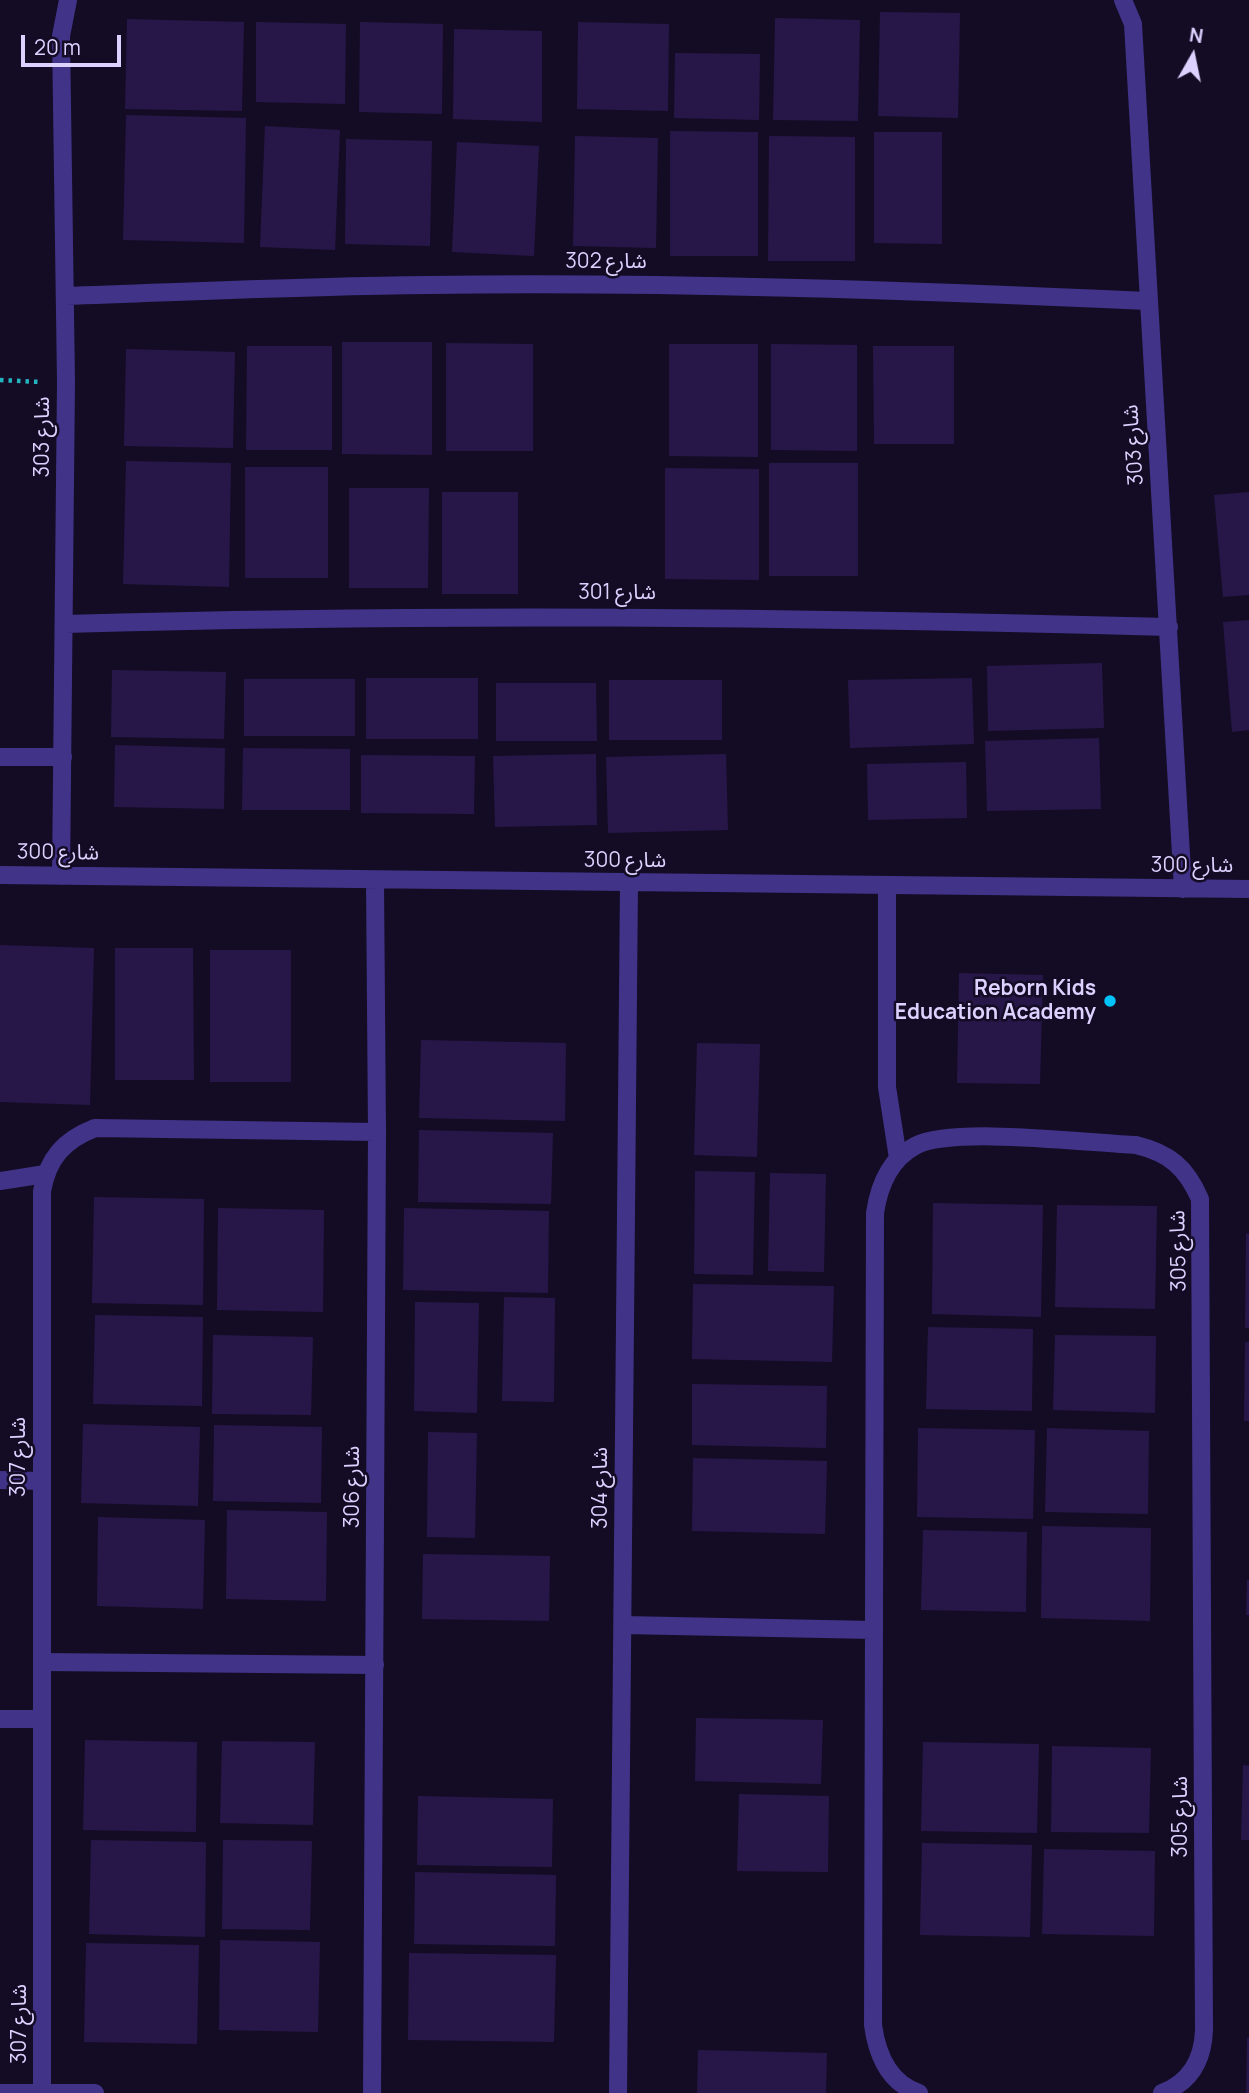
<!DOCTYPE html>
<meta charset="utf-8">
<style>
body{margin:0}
#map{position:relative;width:1249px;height:2093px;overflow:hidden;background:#140c25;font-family:Manrope,sans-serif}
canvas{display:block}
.north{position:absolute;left:1158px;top:21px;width:70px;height:70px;-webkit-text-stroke:5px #140c25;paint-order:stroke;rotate:9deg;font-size:19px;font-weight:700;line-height:28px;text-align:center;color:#dcd1ff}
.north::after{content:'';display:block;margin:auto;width:24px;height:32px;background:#dcd1ff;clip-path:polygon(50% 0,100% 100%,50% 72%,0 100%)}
.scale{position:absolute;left:21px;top:35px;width:100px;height:32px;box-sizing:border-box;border:4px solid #dcd1ff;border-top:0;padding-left:9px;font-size:21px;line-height:24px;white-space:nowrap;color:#dcd1ff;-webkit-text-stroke:5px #140c25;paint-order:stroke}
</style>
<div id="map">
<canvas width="1249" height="2093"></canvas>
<div class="north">N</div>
<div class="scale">20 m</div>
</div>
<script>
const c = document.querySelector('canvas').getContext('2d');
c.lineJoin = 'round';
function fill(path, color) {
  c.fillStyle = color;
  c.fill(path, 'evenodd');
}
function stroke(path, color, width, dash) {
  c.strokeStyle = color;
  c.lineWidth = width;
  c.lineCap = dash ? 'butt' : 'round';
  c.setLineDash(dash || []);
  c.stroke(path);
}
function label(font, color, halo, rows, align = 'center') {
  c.font = font + ' Manrope,"Noto Sans Arabic",sans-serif';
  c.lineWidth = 5;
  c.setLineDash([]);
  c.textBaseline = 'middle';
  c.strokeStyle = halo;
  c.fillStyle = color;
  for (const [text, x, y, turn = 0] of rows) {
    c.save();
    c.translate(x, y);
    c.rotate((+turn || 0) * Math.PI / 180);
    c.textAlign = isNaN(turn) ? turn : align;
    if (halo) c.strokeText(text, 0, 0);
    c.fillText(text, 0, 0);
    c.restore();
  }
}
fill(new Path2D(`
 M 880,12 L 960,13 L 958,118 L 878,116 Z
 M 775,18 L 860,20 L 858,121 L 773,120 Z
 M 127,19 L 244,22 L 242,111 L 125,109 Z
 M 256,22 L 346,24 L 345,104 L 256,102 Z
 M 360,22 L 443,24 L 442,114 L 359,112 Z
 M 578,22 L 669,24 L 668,111 L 577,109 Z
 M 454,29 L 542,31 L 542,122 L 453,119 Z
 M 675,53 L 760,54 L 759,120 L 674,118 Z
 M 126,115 L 246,118 L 244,243 L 123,240 Z
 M 265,126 L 340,130 L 335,250 L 260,247 Z
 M 670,131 L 758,132 L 758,256 L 670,256 Z
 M 874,132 L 942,132 L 942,244 L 874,243 Z
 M 575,136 L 658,138 L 656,248 L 573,246 Z
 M 769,136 L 855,137 L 855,261 L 768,261 Z
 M 346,139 L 432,141 L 430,246 L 345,244 Z
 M 457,142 L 539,146 L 534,256 L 452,252 Z
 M 342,342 L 432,342 L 432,455 L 342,454 Z
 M 446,343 L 533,344 L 533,451 L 446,451 Z
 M 669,344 L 758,344 L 758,457 L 669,456 Z
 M 771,344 L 857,345 L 857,451 L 771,450 Z
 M 247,346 L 332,346 L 332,450 L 246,450 Z
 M 873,346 L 954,346 L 954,444 L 874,444 Z
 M 126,349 L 235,352 L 233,448 L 124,446 Z
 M 126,461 L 231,463 L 229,587 L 123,584 Z
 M 769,463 L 858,463 L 858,576 L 769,576 Z
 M 245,467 L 328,467 L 328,578 L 245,578 Z
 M 665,468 L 759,469 L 759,580 L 665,579 Z
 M 349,488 L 429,488 L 428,588 L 349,588 Z
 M 442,492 L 518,492 L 518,594 L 442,594 Z
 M 1249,492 L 1249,595 L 1223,597 L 1214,495 Z
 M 1249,620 L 1249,730 L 1232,732 L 1223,622 Z
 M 1102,663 L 1104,728 L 988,731 L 987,666 Z
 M 112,670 L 226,672 L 224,739 L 111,737 Z
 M 366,678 L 478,678 L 478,739 L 366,739 Z
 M 972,678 L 974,744 L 850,748 L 848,680 Z
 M 244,679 L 355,679 L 355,736 L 244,736 Z
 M 609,680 L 722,680 L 722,740 L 609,740 Z
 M 496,683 L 596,683 L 597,741 L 496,741 Z
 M 1099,738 L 1101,809 L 987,811 L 985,741 Z
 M 115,745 L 225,748 L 224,809 L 114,807 Z
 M 243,748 L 350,749 L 350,810 L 242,810 Z
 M 596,754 L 597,825 L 495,827 L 493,756 Z
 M 726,754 L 728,830 L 608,833 L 606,757 Z
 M 361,755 L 475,756 L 474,814 L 361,813 Z
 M 966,762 L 967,818 L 868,820 L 867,764 Z
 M 0,945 L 94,948 L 90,1105 L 0,1102 Z
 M 115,948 L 193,948 L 194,1080 L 115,1080 Z
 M 210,950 L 291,950 L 291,1082 L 210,1082 Z
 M 959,973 L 1043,975 L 1040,1084 L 957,1083 Z
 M 421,1040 L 566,1043 L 565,1121 L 419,1118 Z
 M 697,1043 L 760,1044 L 757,1157 L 694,1155 Z
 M 419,1130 L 553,1133 L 551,1204 L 418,1202 Z
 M 695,1171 L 755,1172 L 753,1275 L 694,1274 Z
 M 770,1173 L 826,1174 L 824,1272 L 768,1271 Z
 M 94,1197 L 204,1199 L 203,1305 L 92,1303 Z
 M 933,1203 L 1043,1205 L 1041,1317 L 932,1314 Z
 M 1057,1205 L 1157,1206 L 1155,1309 L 1055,1307 Z
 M 218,1208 L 324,1210 L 323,1312 L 217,1310 Z
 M 404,1208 L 549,1211 L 548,1293 L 403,1290 Z
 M 1246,1233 L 1249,1234 L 1249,1328 L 1245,1328 Z
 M 693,1284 L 834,1286 L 832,1362 L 692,1359 Z
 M 504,1297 L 555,1298 L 554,1402 L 502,1401 Z
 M 415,1302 L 479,1303 L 477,1413 L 414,1411 Z
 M 95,1315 L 203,1317 L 202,1406 L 93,1404 Z
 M 928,1327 L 1033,1329 L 1032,1411 L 926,1409 Z
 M 213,1335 L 313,1337 L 311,1415 L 212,1414 Z
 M 1055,1335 L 1156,1336 L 1155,1413 L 1053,1410 Z
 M 1245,1342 L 1249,1342 L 1249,1421 L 1244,1421 Z
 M 692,1384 L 827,1386 L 826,1448 L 692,1445 Z
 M 83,1424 L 200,1427 L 198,1506 L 81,1503 Z
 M 214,1425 L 322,1427 L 321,1503 L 213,1501 Z
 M 918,1428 L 1035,1430 L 1033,1519 L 917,1517 Z
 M 1047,1428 L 1149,1431 L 1148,1514 L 1045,1512 Z
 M 428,1432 L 477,1433 L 475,1538 L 427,1537 Z
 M 693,1458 L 827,1461 L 825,1534 L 692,1531 Z
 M 227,1510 L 327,1512 L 326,1601 L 226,1599 Z
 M 98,1517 L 205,1520 L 203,1609 L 97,1606 Z
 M 1042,1526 L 1151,1528 L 1150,1621 L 1041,1618 Z
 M 923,1530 L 1027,1532 L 1026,1612 L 921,1610 Z
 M 423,1554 L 550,1556 L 549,1621 L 422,1619 Z
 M 1247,1580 L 1249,1580 L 1249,1615 L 1246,1615 Z
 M 696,1718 L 823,1720 L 821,1784 L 695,1781 Z
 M 85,1740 L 197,1742 L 196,1832 L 83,1830 Z
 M 222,1741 L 315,1742 L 313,1825 L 220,1823 Z
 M 923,1742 L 1039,1744 L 1037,1833 L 921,1831 Z
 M 1052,1746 L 1151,1748 L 1149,1833 L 1051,1832 Z
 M 1243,1765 L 1249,1766 L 1249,1840 L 1241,1840 Z
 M 739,1794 L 829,1796 L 828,1872 L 737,1871 Z
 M 418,1796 L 553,1799 L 552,1867 L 417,1865 Z
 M 91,1840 L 206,1842 L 205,1937 L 89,1934 Z
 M 223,1840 L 312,1841 L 310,1930 L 222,1929 Z
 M 922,1843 L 1032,1845 L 1030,1937 L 920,1935 Z
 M 1044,1849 L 1155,1851 L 1154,1936 L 1042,1934 Z
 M 415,1872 L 556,1875 L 555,1946 L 414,1944 Z
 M 220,1940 L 320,1942 L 318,2032 L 219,2030 Z
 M 86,1943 L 199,1945 L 197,2044 L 84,2042 Z
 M 409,1953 L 556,1955 L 554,2042 L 408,2040 Z
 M 1247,2038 L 1249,2038 L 1249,2093 L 1246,2093 Z
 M 698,2050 L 827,2053 L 826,2093 L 697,2093 Z`), '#271748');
stroke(new Path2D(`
 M 0,380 L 41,382`), '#24b6c0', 4.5, [3.5, 5]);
stroke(new Path2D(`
 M 0,757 L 63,757
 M 887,885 L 887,1087 L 898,1158
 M 0,1181 L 45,1174
 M 0,1480 L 42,1481
 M 42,1662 L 375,1665`), '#413388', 18);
stroke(new Path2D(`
 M 1123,0 L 1133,24 L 1183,889
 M 65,296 C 186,292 308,286 429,285 C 669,282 908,290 1147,301
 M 65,624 C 434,613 799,617 1169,627
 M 0,875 L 1249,889
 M 61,876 L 66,382 L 61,36 L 68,0
 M 623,1625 L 873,1630
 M 0,1719 L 42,1719
 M 0,2093 L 95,2093
 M 42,2093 L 42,1191 C 48,1158 64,1140 95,1128 L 377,1132
 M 372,2093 L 377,1132 L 375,881
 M 618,2093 L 629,883
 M 919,2093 C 889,2083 877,2054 873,2025 L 875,1213 C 879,1186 889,1160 915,1146 C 951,1126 1088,1143 1136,1145 C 1169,1153 1186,1167 1200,1199 L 1204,2030 C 1203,2059 1191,2082 1162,2093`), '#413388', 18);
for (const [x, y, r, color] of [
 [1110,1001,7,"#00c3fc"]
]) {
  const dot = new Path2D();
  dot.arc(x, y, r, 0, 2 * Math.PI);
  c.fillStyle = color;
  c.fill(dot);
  stroke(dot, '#140c25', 2.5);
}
label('21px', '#dcd1ff', '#140c25', [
 ["شارع 302",606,262],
 ["شارع 303",43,437,-90],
 ["شارع 303",1134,445,-94],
 ["شارع 301",617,593],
 ["شارع 300",58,853,1],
 ["شارع 300",625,861],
 ["شارع 300",1192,866],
 ["شارع 305",1179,1251,-91],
 ["شارع 307",19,1457,-90],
 ["شارع 306",353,1487,-90],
 ["شارع 304",601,1488,-90],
 ["شارع 305",1181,1817,-90],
 ["شارع 307",20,2024,-90]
]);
label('bold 21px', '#dcd1ff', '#140c25', [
 ["Reborn Kids",1096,989],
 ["Education Academy",1096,1013]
], 'right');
</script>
